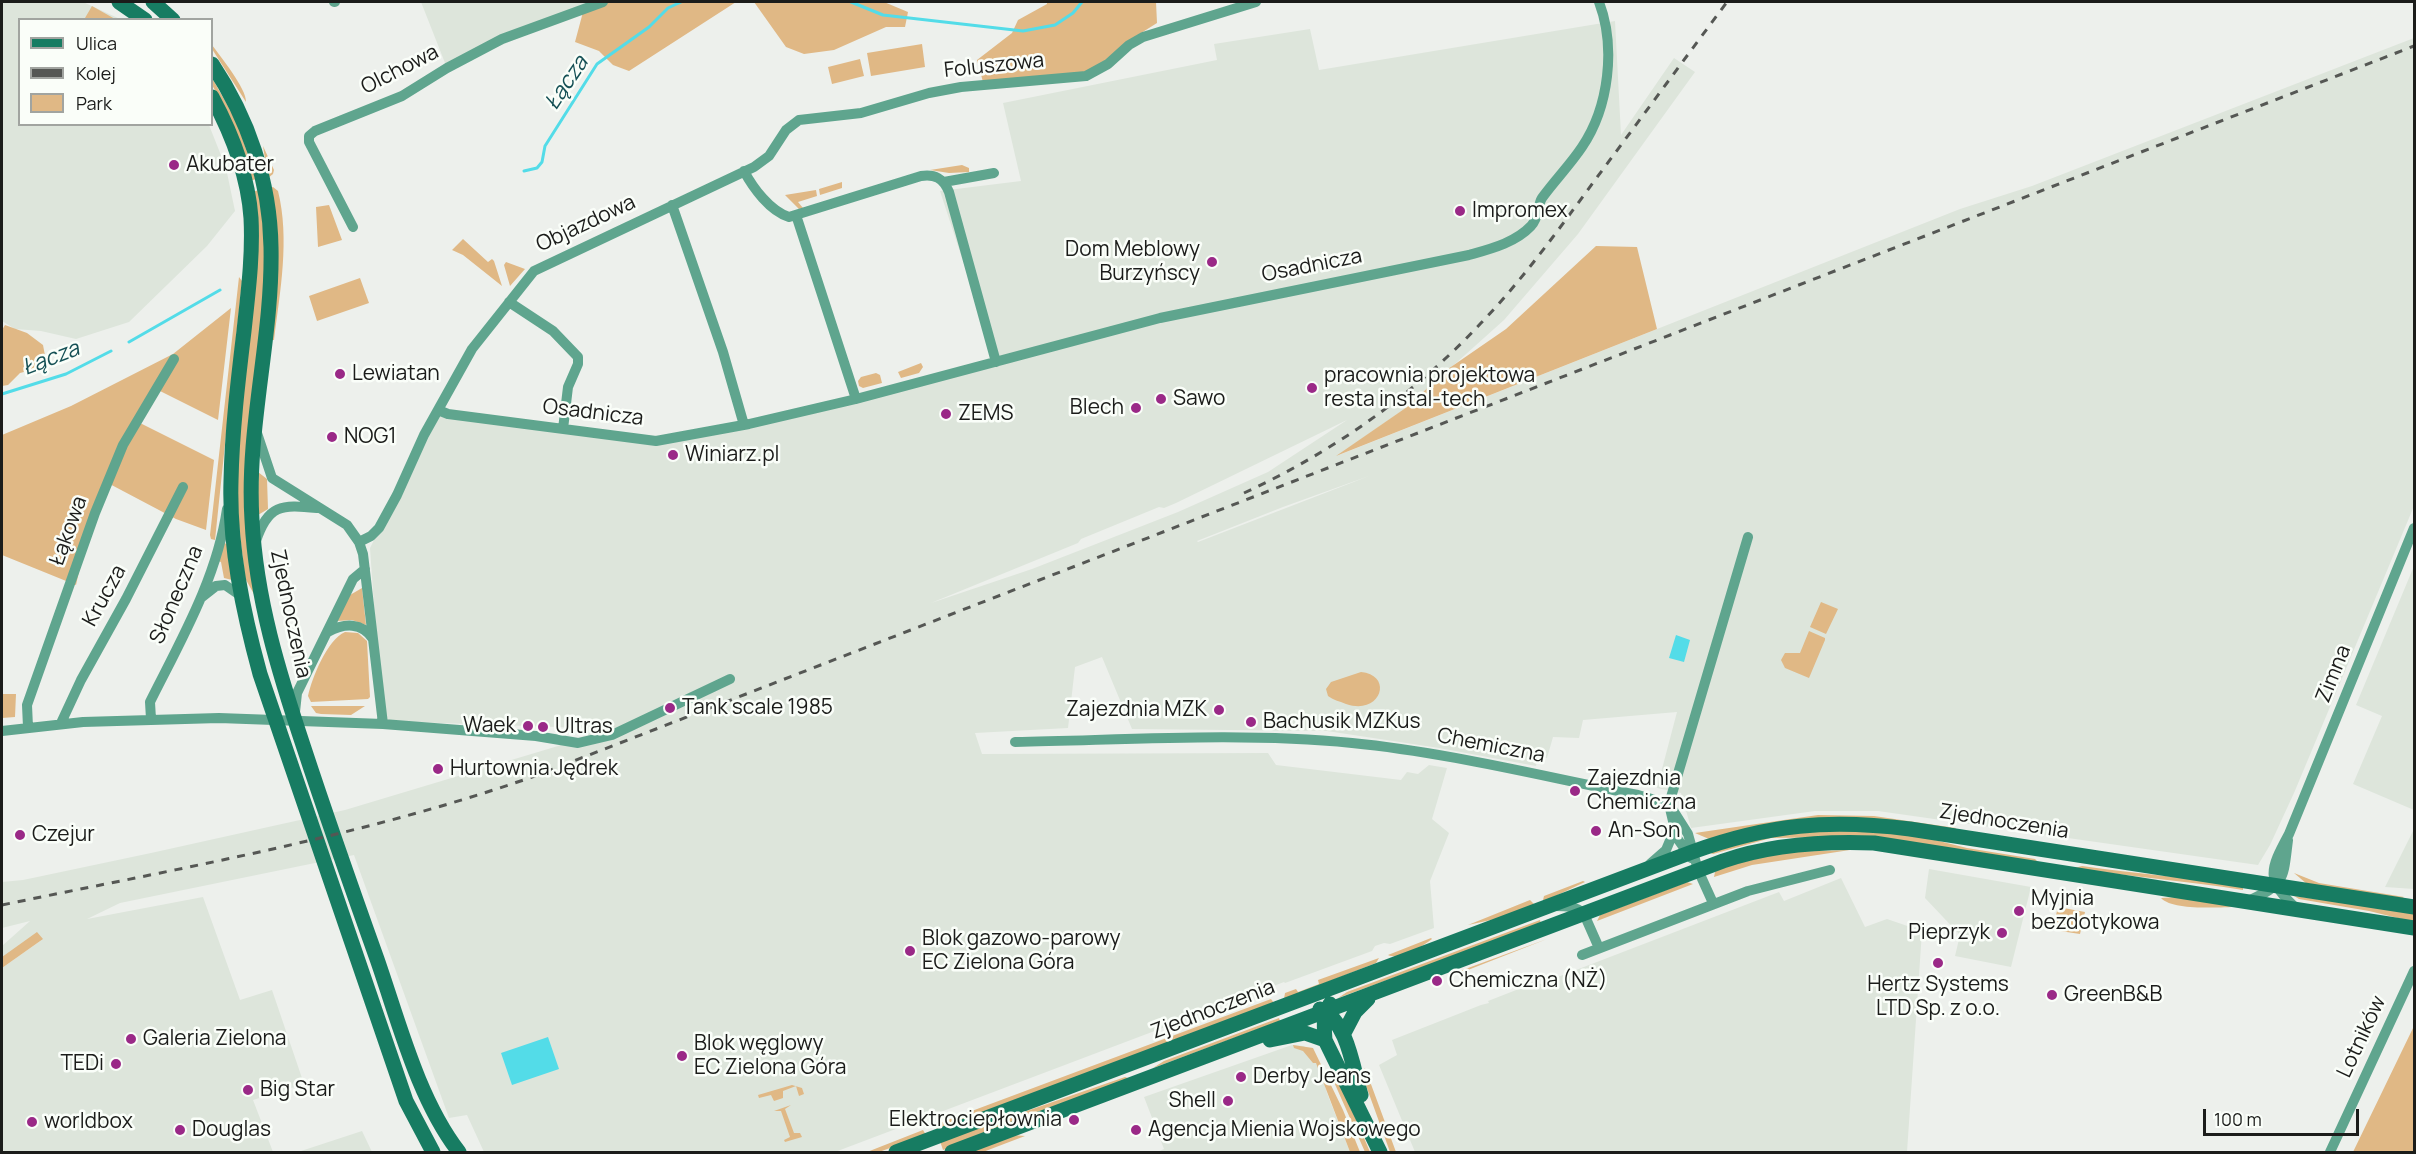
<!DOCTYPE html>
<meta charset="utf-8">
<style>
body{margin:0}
#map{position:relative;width:2416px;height:1154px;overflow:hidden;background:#edf0ec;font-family:Manrope,sans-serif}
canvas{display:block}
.frame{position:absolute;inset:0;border:3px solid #1b1c1a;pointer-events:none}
.legend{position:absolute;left:18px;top:18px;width:195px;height:108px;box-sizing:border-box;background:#fafef9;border:2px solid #a1a4a0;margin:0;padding:8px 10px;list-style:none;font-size:18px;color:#1b1c1a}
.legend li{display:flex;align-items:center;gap:12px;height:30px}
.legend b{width:30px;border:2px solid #a1a4a0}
.scale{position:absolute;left:2203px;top:1109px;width:156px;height:27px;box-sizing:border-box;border:3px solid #1b1c1a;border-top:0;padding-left:8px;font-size:18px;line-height:21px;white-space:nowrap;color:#1b1c1a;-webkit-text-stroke:4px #fafef9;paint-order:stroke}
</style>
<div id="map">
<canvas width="2416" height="1154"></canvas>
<div class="frame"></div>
<ul class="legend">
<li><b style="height:8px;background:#177c62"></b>Ulica</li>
<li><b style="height:8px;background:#555754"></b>Kolej</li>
<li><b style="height:16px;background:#e0b885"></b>Park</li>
</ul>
<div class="scale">100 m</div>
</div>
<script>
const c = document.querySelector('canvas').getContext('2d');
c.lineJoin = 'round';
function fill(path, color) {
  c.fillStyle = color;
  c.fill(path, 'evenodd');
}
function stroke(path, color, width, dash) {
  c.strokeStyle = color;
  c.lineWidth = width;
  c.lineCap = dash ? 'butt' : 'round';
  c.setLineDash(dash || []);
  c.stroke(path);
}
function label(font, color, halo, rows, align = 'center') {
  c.font = font + ' Manrope,sans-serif';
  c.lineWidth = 5;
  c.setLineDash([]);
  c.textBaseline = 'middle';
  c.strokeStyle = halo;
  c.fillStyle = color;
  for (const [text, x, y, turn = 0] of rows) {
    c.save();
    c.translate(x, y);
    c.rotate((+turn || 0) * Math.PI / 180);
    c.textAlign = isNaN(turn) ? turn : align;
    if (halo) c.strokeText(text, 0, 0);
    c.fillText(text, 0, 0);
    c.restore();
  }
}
fill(new Path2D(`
 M 2,2 L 83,2 L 120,19 L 20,20 L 20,124 L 209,125 L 226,168 L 235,211 L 207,246 L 129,322 L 76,339 L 41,331 L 15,329 L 2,321 Z
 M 421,2 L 604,2 L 447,68 Z
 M 1615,21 L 1621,135 L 1674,58 L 1695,72 L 1578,234 L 1504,320 L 1407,407 L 1339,455 L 1960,209 L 2032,186 L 2414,38 L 2414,506 L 2294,793 L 2270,845 L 2258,865 L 1878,811 L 1815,811 L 1691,828 L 1681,793 L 1657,788 L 1677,712 L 1583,720 L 1579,738 L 1553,737 L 1547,758 L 1538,756 L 1536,766 L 1439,748 L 1327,731 L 1132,729 L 1102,657 L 1075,667 L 1068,728 L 975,733 L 982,754 L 1268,753 L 1276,765 L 1401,780 L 1407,772 L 1418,774 L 1429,765 L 1447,768 L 1432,819 L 1449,833 L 1430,881 L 1434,928 L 1390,944 L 1384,943 L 1375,946 L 1372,951 L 1285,983 L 1284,982 L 835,1152 L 484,1152 L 467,1115 L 449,1118 L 354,855 L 120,903 L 87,919 L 203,897 L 240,1000 L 272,990 L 304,1084 L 253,1100 L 273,1152 L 2,1152 L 2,968 L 43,939 L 2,961 L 2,946 L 30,921 L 2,928 L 2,882 L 23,880 L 151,853 L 345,810 L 558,746 L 584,736 L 585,728 L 382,721 L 370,548 L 438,412 L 655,441 L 802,412 L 995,359 L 940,191 L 1021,181 L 1003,103 L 1217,60 L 1214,44 L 1310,29 L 1319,70 ZM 1347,420 L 1268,472 L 1178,512 L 1032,569 L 931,603 L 1078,543 L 1081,539 L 1159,507 L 1164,508 L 1176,503 ZM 1369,476 L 1198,542 L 1197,541 L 1283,507 Z
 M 2414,566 L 2414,810 L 2353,784 L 2382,716 L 2356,705 Z
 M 2414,829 L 2414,889 L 2385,887 Z
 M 1929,869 L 2031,887 L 2011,967 L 1955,956 L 1960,935 L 1925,898 Z
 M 1841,878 L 1865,927 L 1887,919 L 1922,931 L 1907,1152 L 1415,1152 L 1379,1065 L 1397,1055 L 1392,1040 L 1481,1005 L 1489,1003 L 1488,1001 L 1529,985 L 1530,982 L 1546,985 L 1550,980 L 1779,892 L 1784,901 Z
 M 1292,1045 L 1304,1046 L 1317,1057 L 1327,1093 L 1350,1152 L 1157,1152 L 1164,1149 L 1144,1097 Z
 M 362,1131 L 372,1152 L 298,1152 Z`), '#dde5db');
fill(new Path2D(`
 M 606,2 L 736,2 L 629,71 L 613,65 L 599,51 L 575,42 L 583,12 Z
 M 754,2 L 884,2 L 908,12 L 905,27 L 886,27 L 834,50 L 804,54 L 786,47 Z
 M 1047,2 L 1156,2 L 1157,23 L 1130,40 L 1095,70 L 1071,76 L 983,82 L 977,60 L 1012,33 L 1018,20 L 1047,4 Z
 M 92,6 L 115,19 L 88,19 L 85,18 Z
 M 922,44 L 925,67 L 871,76 L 867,53 Z
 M 212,45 C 220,56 247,89 246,102 L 212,49 Z
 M 860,59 L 864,76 L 832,84 L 828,67 Z
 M 212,78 L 237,122 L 256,179 L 250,181 L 225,108 L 212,85 Z
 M 263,146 L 274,170 L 273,174 L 268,178 Z
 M 962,165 L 969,168 L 969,172 L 949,173 L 930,170 Z
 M 842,182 L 842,188 L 820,195 L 819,189 Z
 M 273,187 L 278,191 C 290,239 280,292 274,340 L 271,340 L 270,188 Z
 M 259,190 L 265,240 L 255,596 L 245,578 L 236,499 L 237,443 L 252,192 Z
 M 816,190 L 817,196 L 798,202 L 803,208 L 799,209 L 785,195 Z
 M 329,205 L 342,240 L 318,247 L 316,207 Z
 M 463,239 L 488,262 L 492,259 L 494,261 L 502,286 L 463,255 L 452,250 Z
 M 1596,246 L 1637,247 L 1657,329 L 1336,456 L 1407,407 L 1448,369 L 1506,329 Z
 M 506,262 L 525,269 L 510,286 L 504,265 Z
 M 239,277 L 242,281 L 215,540 L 211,539 L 210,535 Z
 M 360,278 L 369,303 L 317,321 L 309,296 Z
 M 231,308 L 218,420 L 156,389 L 138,422 L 214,460 L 206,530 L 176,519 L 104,481 L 86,540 L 76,585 L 2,555 L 2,435 L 71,406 L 173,354 Z
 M 5,325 L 27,333 L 43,345 L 47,366 L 20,373 L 8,385 L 2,386 L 2,330 Z
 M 921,363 L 923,367 L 919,373 L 901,378 L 898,372 Z
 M 876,373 L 880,375 L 882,383 L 863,388 L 859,386 L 858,381 L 861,377 Z
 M 258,472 L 267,479 L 268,509 L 258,515 Z
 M 224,543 L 227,544 L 232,580 L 224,578 L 221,562 L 218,561 Z
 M 362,588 L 366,625 L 352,620 L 337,621 L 350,595 Z
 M 1821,602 L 1838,609 L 1826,634 L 1810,627 Z
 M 1809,631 L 1825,638 L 1825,640 L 1809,678 L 1785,668 L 1781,660 L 1785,653 L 1800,653 Z
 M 345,632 L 358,633 L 367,641 L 370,697 L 368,699 L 311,702 L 308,696 C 312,678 327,640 345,632 Z
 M 1361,672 C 1394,675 1381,716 1346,704 C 1339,701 1333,700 1328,696 L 1326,689 L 1331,682 Z
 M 2,694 L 16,694 L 15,717 L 2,718 Z
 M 311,706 L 365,706 L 351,715 L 321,714 L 316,713 Z
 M 1818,815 L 1874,816 L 1956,828 L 1954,831 L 1920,825 L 1709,839 L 1695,833 Z
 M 1849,828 L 1923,837 L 1967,848 L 2035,859 L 2038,862 L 1849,837 L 1771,838 L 1713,854 L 1706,851 L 1766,835 Z
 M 1850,850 L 1752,865 L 1714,877 L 1715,872 L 1722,867 L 1785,852 Z
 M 2082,866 C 2136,874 2190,877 2243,886 L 2243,890 C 2187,881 2131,877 2075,868 Z
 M 2294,873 L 2319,883 L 2404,897 L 2401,899 L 2307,884 Z
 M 1583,881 L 1585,882 L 1545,901 L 1543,900 L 1544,896 Z
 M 1687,882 L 1693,884 L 1597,921 L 1600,915 Z
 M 2294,896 L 2414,912 L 2414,922 L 2369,911 L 2299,899 Z
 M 2179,897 L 2237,907 C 2220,907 2173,911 2161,898 Z
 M 1530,900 L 1535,905 L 1500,918 L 1468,925 Z
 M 2058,907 L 2085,912 L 2080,934 L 2060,931 L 2053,927 Z
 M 1540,920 L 1541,924 L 1338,998 L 1347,992 Z
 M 37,932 L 43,939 L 2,968 L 2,957 Z
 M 1431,938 L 1432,939 C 1421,947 1401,961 1388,955 Z
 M 1547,939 L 1450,977 L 1449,975 Z
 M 1379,958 L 1376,963 L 1284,999 L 1285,993 L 1296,989 L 1298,992 L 1319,984 L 1318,980 Z
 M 1271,999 L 1274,1003 L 936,1131 L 937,1124 Z
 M 1279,1018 L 1280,1021 L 1153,1068 L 1164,1061 Z
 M 2414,1026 L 2414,1152 L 2353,1152 Z
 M 1293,1045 L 1313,1048 L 1343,1110 L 1360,1152 L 1350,1152 L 1316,1063 L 1313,1063 L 1303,1051 L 1294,1048 Z
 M 1365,1068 L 1396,1152 L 1390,1152 L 1364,1080 L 1363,1070 Z
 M 1330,1073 L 1338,1077 L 1370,1152 L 1365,1152 Z
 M 1125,1077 L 1128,1078 L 1127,1081 L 943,1150 L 940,1141 Z
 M 792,1085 L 802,1088 L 804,1094 L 799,1096 L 796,1086 L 783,1091 L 783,1098 L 774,1101 L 771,1095 L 759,1098 L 758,1095 Z
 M 791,1105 L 785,1109 L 794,1133 L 800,1133 L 802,1137 L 785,1142 L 784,1140 L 790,1137 L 781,1111 L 774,1111 Z
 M 923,1130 L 926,1135 L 879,1152 L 867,1152 Z
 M 1013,1135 L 1025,1136 L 983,1152 L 966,1152 Z`), '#e0b885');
fill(new Path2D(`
 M 1676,635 L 1690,640 L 1684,662 L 1669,658 Z
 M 548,1037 L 559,1069 L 512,1085 L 501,1053 Z`), '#53dce8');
stroke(new Path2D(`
 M 851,2 L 883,15 L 1023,31 L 1055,25 L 1073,13 L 1082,2
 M 524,171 L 537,168 L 542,162 L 545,146 L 597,64 L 649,27 L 668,8 L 681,2
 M 129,342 L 220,290
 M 2,394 L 66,374 L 111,351`), '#53dce8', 3);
stroke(new Path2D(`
 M 334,2 L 335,2
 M 744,171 C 753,188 770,211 789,217 L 921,176 C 935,174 943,178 949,192 L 996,362
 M 944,182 L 994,173
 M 672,205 L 723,352 L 744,425
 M 796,215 L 856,399
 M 353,227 L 309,142 L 309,136 L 315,131 L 402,96 L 447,68 L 502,39 L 603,2
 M 509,302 L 553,331 L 578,357 L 578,364 L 568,387 L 563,429
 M 438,410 L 448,414 L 656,441 L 749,424 L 856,399 L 1160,318 L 1469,255 C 1490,249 1515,243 1531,226 C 1540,216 1537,206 1542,198 C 1555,180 1570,165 1582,147 C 1609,107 1616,47 1599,2
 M 257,433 L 272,478 L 347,525 L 359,542 L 363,554 L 383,724
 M 256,541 C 268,505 281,504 317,508
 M 359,542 L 371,536 L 379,528 L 397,495 L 424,435 L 472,349 L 534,271 L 754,167 L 769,156 L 786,130 L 799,120 L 861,113 L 929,93 L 961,87 L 1086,76 L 1108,64 L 1129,45 L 1143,37 L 1256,2
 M 202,597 L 216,586 L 225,585 L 241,596
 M 328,632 C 344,623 362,622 373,639
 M 295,712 L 297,693 L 353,579 L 365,569
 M 151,719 L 150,702 C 181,640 217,578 227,509
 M 61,723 L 81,680 L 126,599 L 183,487
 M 28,727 L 27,705 L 95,513 L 123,445 L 174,359
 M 2,731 L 83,722 L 219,718 L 383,724 L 536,736 L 578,743 L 612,735 L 730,679
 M 1015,742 C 1127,740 1240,732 1352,743 C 1446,752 1545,777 1638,795 L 1669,804 L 1688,834 L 1698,870 L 1713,903
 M 1691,858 L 1677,838 L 1669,804 L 1748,537
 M 1650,864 L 1666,850 L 1674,831
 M 2248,901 C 2286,884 2283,879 2288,840
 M 1555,906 C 1565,906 1576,906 1584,914 L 1599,948
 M 2298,910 C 2265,880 2269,871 2289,834 L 2414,528
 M 1582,955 L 1748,891 L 1830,870
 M 2330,1152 L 2414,971`), '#5fa58e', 10);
stroke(new Path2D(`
 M 119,2 L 145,20
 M 153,2 L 173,20
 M 212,64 C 248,118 270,181 271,247 C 273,338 246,428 252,520 C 256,599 279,673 304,748 C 327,818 352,889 377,959 C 399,1022 418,1099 459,1152
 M 212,97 C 232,134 248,175 251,218 C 253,256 248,293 244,331 C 238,381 232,431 231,481 C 229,546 243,612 260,674 L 406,1101 L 433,1152
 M 1330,1004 C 1323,1016 1324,1027 1325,1040 L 1380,1152
 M 1320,1009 C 1348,1021 1353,1069 1361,1095
 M 1344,1033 L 1355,1012 L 1368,999
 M 1270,1040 L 1305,1033 L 1325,1040
 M 896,1152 L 1692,852 C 1769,824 1829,819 1910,829 L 2414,907
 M 952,1152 L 1723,861 C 1772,844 1823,841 1874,843 L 2414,928`), '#177c62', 15);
stroke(new Path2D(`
 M 1244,493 C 1333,452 1415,394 1482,322 C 1524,278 1559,229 1595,180 C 1639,121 1683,61 1727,2
 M 2,905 C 181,868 361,837 535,776 L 2414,46`), '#555754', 3, [8, 8]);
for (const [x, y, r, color] of [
 [174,165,6,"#9a2987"],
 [1460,211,6,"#9a2987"],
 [1212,262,6,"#9a2987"],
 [340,374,6,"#9a2987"],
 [1312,388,6,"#9a2987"],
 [1161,399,6,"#9a2987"],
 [1136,408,6,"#9a2987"],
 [946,414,6,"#9a2987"],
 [332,437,6,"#9a2987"],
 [673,455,6,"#9a2987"],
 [670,708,6,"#9a2987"],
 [1219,710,6,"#9a2987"],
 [1251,722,6,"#9a2987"],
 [528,726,6,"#9a2987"],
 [543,727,6,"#9a2987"],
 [438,769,6,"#9a2987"],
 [1575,791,6,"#9a2987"],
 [1596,831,6,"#9a2987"],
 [20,835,6,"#9a2987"],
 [2019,911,6,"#9a2987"],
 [2002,933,6,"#9a2987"],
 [910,951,6,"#9a2987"],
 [1938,963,6,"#9a2987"],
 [1437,981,6,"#9a2987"],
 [2052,995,6,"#9a2987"],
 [131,1039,6,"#9a2987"],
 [682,1056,6,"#9a2987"],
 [116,1064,6,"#9a2987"],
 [1241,1077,6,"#9a2987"],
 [248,1090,6,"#9a2987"],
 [1228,1101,6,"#9a2987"],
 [1074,1120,6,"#9a2987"],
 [32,1122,6,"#9a2987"],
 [180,1130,6,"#9a2987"],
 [1136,1130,6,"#9a2987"]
]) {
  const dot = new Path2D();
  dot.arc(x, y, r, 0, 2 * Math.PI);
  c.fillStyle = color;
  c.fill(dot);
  stroke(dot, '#fafef9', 2);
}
label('21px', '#1b1c1a', '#fafef9', [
 ["Foluszowa",994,66,-6],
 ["Olchowa",400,70,-27],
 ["Objazdowa",586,224,-25],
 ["Osadnicza",1312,266,-11],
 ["Osadnicza",593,413,7],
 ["Łąkowa",69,531,-70],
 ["Słoneczna",177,595,-67],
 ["Krucza",105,596,-61],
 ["Zjednoczenia",290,614,78],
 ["Zimna",2334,674,-68],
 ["Chemiczna",1491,746,11],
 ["Zjednoczenia",2004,822,9],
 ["Zjednoczenia",1213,1010,-21],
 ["Lotników",2362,1037,-65]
]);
label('21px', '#1b1c1a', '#fafef9', [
 ["Akubater",186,165],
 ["Impromex",1472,211],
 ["Dom Meblowy",1200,250,"right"],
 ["Burzyńscy",1200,274,"right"],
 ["Lewiatan",352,374],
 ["pracownia projektowa",1324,376],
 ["resta instal-tech",1324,400],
 ["Sawo",1173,399],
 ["Blech",1124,408,"right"],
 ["ZEMS",958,414],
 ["NOG1",344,437],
 ["Winiarz.pl",685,455],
 ["Tank scale 1985",682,708],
 ["Zajezdnia MZK",1207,710,"right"],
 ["Bachusik MZKus",1263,722],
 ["Waek",516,726,"right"],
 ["Ultras",555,727],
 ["Hurtownia Jędrek",450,769],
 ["Zajezdnia",1587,779],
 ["Chemiczna",1587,803],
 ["An-Son",1608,831],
 ["Czejur",32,835],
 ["Myjnia",2031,899],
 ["bezdotykowa",2031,923],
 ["Pieprzyk",1990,933,"right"],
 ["Blok gazowo-parowy",922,939],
 ["EC Zielona Góra",922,963],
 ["Chemiczna (NŻ)",1449,981],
 ["Hertz Systems",1938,985,"center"],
 ["LTD Sp. z o.o.",1938,1009,"center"],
 ["GreenB&B",2064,995],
 ["Galeria Zielona",143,1039],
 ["Blok węglowy",694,1044],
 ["EC Zielona Góra",694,1068],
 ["TEDi",104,1064,"right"],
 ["Derby Jeans",1253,1077],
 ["Big Star",260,1090],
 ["Shell",1216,1101,"right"],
 ["Elektrociepłownia",1062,1120,"right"],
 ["worldbox",44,1122],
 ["Douglas",192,1130],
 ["Agencja Mienia Wojskowego",1148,1130]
], 'left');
label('italic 22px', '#155055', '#fafef9', [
 ["Łącza",567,83,-56],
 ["Łącza",51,359,-21]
]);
</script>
